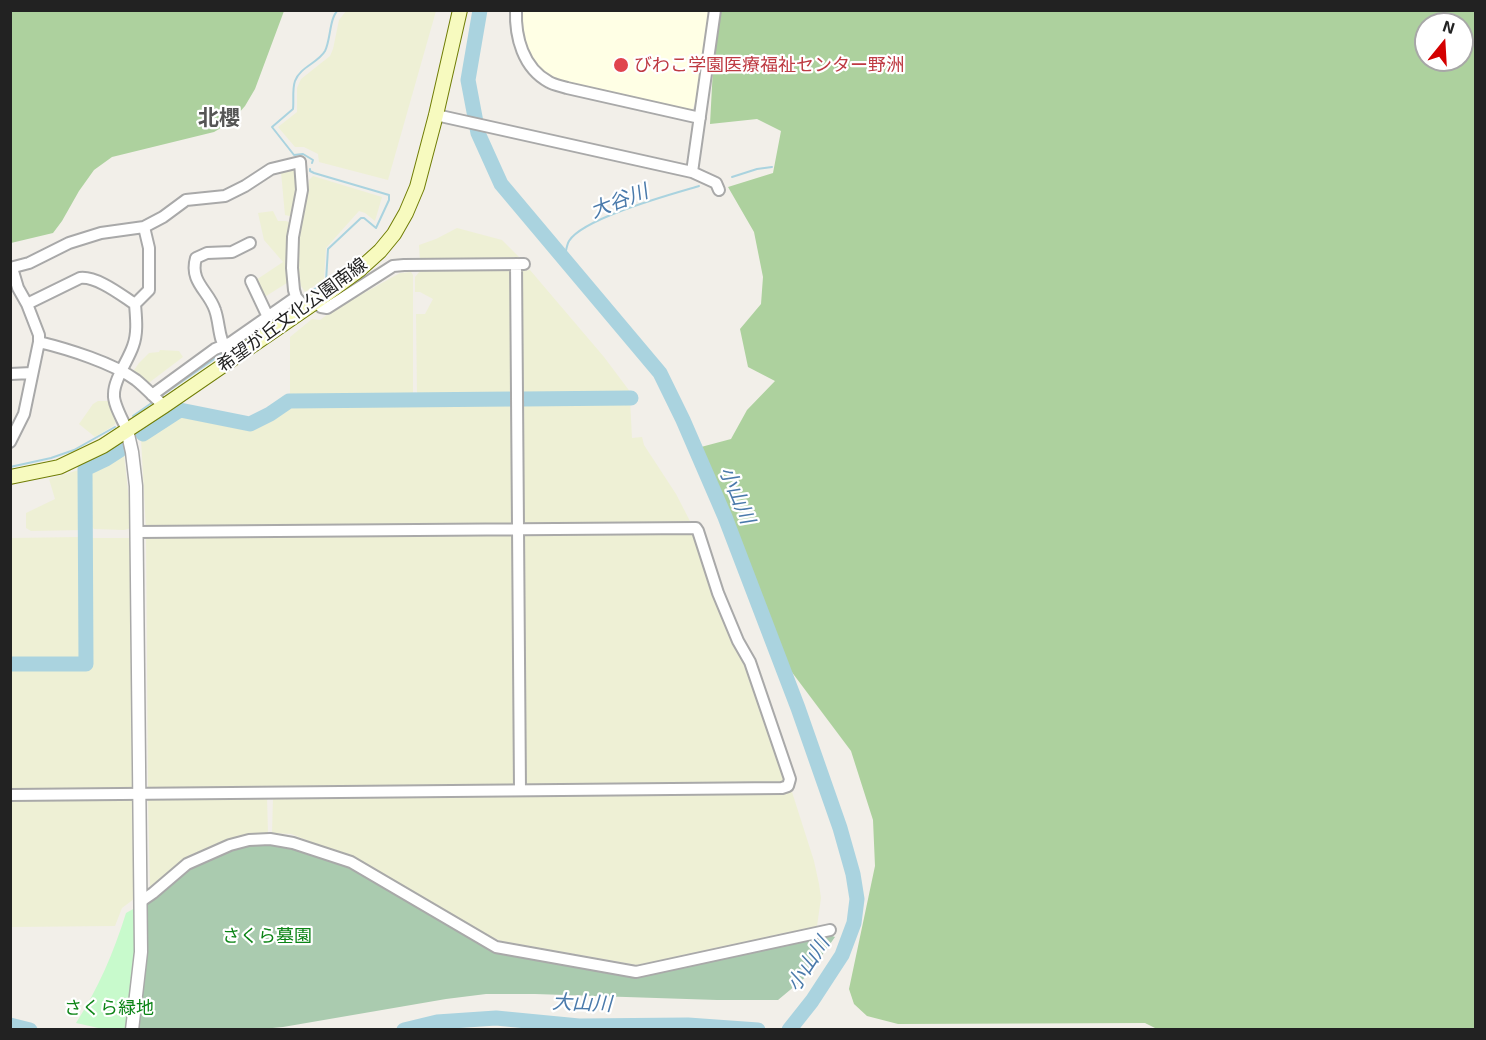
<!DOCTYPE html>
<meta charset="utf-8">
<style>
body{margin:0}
#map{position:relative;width:1486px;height:1040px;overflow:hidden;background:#f2efe9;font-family:"Exo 2",sans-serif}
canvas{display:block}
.frame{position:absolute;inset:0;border:12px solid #222;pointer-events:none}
.north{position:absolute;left:1414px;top:12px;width:60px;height:60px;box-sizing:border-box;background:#fff;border:2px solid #a7a7a7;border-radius:50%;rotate:18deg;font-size:16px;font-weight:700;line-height:24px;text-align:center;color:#222}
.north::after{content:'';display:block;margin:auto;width:21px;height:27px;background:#d40000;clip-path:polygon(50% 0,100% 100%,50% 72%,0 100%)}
</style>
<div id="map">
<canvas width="1486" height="1040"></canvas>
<div class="frame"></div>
<div class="north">N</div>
</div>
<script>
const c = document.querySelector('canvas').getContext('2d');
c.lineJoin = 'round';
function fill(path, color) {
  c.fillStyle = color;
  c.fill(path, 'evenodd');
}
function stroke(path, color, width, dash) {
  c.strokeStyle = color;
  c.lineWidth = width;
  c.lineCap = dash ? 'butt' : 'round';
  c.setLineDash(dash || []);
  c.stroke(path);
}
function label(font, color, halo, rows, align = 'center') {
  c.font = font + ' "Exo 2","Noto Sans JP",sans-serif';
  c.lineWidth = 4.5;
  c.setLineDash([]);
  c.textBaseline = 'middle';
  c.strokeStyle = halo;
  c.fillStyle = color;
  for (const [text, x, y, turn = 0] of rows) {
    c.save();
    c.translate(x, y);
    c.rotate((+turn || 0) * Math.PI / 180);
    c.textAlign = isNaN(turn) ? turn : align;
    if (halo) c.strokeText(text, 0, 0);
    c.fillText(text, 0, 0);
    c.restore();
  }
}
fill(new Path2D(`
 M 522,11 L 710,11 L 701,86 L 692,111 L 549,78 L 526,51 L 521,26 Z`), '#ffffe5');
fill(new Path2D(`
 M 346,11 L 436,11 L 388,180 L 319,162 L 318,154 L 304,147 L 295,147 L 278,127 L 297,112 L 297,88 L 301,79 L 330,56 L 333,49 L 339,20 Z
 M 296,168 L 298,181 L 293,217 L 285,215 L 281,172 Z
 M 313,176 L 382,197 L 375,221 L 365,213 L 359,211 L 326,248 L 324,279 L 305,292 L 301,286 L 296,262 L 298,236 L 304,212 L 309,180 Z
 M 273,211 L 278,221 L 286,221 L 291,223 L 287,249 L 290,281 L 263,298 L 256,280 L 283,262 L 264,240 L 258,213 Z
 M 457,228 L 502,240 L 524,262 L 420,262 L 419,245 L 436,239 Z
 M 530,270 L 604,357 L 631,393 L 522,395 L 521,271 Z
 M 420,271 L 510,271 L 510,395 L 417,396 L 416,314 L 425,314 L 433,299 L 420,292 L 415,292 L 415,277 Z
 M 411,272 L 413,275 L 413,395 L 290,397 L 290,337 L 312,319 L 320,320 L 335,309 L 400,273 Z
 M 160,350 L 179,351 L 183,357 L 146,385 L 132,373 L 139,363 L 149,353 L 159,352 Z
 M 630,400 L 632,438 L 642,437 L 644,445 L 676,494 L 692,525 L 523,524 L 523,402 Z
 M 98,401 L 110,401 L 119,419 L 113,426 L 95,437 L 79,424 L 93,404 Z
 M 510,402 L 514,517 L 511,526 L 146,529 L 141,439 L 181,412 L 222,423 L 255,428 L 291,404 Z
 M 124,454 L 132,528 L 124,530 L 94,529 L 88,523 L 87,471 Z
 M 82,469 L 83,530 L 31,531 L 26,528 L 26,513 L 55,499 L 49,479 Z
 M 695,531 L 746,664 L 783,771 L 783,784 L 528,786 L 525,784 L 522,534 Z
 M 514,535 L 515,786 L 148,790 L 146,538 Z
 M 82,537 L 83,660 L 11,661 L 11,538 Z
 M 89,538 L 131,538 L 132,789 L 11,790 L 10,669 L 89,668 Z
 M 792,792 L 814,861 L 819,884 L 821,898 L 817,926 L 637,965 L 501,941 L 489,936 L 352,858 L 291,834 L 272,833 L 273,797 Z
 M 267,796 L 268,833 L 243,835 L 220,842 L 186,857 L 150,887 L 148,798 Z
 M 127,797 L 134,802 L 134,899 L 122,908 L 115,926 L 11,927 L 10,798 Z`), '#eef0d5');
fill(new Path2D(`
 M 10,11 L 11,10 L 284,11 L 255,89 L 245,106 L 231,122 L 214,132 L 112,157 L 94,170 L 79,191 L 62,221 L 53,233 L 11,243 Z
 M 721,11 L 1475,11 L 1475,1029 L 1159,1030 L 1145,1023 L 898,1024 L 867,1016 L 854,1004 L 849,989 L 875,866 L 873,820 L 851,751 L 788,667 L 701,447 L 731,439 L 747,410 L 775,381 L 748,367 L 740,329 L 761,304 L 763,277 L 754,232 L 728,187 L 773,173 L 781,131 L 757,119 L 710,124 L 713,68 ZM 1426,24 L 1462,24 L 1462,60 L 1426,60 Z`), '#add19e');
fill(new Path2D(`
 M 268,843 L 289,846 L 349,865 L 496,951 L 637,975 L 830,935 L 835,937 L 808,975 L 778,1000 L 717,1000 L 535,994 L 486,994 L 446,999 L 283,1027 L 262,1029 L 138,1030 L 147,949 L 147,904 L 189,867 L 247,845 Z`), '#aacbaf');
fill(new Path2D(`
 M 135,908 L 136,952 L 127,1029 L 103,1029 L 76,1023 C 98,989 114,952 126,913 Z`), '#c8facc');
stroke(new Path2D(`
 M 312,163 L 313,160 L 303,154 L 294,155 L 272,127 L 293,109 C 294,101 292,89 295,81 C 300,67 318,63 325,51 C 331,39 329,19 338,10
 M 732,177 L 757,169 L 772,167
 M 564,259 C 566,254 566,246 569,241 C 583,218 672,194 699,186
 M 302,298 L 326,281 L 328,249 L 361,218 L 364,218 L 376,228 L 389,200 L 389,195 L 314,173 L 310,171 L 310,169
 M 161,396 L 223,353
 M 133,416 L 153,402
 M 10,467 L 51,458 L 74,450 L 115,427`), '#aad3df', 2);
stroke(new Path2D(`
 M 480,10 L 468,80 L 478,133 L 501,184 L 660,373 L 683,420 L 725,517 L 798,708 L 840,828 L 853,874 L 857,899 L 854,923 L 842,955 L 812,1001 L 789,1030
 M 523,399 L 631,398
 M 143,434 L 180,410 L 250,424 L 270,414 L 289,401 L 512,399
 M 10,664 L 86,664 L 85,469 L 106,459 L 120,450
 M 10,1025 L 30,1030
 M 404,1030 L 437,1022 L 496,1018 L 579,1026 L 688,1025 L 758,1030`), '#aad3df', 15);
const minor = new Path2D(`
 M 516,10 C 515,37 523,68 549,82 C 554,85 561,86 567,88 L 700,118
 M 436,115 L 692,172 L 716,183 L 719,190
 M 692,172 L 715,10
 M 516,264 L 520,790
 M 10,268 L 29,263 L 69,243 L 101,233 L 144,227 L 163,217 L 186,200 L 225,196 L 245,186 L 271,169 L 300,162 L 302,190 L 293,237 L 292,268 L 294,290 L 296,297 L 306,309
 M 251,281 L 268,317
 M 317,301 L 321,307 L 327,308 L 393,266 L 404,265 L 524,264
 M 27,304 L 80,278 C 97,276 121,295 135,304
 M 39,342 C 68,349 113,363 136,380 C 146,388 155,398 164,406
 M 227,351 C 218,339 220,324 215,310 C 209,291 189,282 196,258 L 207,253 L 232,252 L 250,243
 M 10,374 L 32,373
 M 152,395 L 215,349 L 230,343 L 296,297
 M 127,430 C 123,420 113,404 114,394 C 114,379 128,361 133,346 C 138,333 136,317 135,304 L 149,290 L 149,248 L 144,227
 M 10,442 L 24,414 L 39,342 L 39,335 L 27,304 L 18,288 L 12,268
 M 10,795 L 782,788 L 788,786 L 790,779 L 750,662 L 738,641 L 718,593 L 698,531 L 696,528 L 137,532
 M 140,902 L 153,893 L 187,864 L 230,845 L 249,840 L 270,839 L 293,843 L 351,862 L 496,947 L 636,972 L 830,930`);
const tertiary = new Path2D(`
 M 127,430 L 132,452 L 136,486 L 141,952 L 132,1030`);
const secondary = new Path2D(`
 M 10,477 L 59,467 L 103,446 L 164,406 L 317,301 L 359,270 L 380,251 L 394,234 L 406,213 L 417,187 L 436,115 L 460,10`);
stroke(minor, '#a9a9a9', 14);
stroke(tertiary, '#a9a9a9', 15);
stroke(secondary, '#707d05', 16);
stroke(minor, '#fff', 10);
stroke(tertiary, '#fff', 12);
stroke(secondary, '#f7fabf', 14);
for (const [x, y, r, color] of [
 [621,65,8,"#e0444e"]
]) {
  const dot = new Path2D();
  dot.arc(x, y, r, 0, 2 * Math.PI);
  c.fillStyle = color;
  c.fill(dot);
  stroke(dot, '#fff', 2);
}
label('18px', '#be3a42', '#fff', [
 ["びわこ学園医療福祉センター野洲",634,65]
], 'left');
label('18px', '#222', '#fff', [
 ["希望が丘文化公園南線",292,315,-36]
]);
label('18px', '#0c8416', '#fff', [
 ["さくら墓園",267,936],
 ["さくら緑地",109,1008]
]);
label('italic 20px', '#4a7aab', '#fff', [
 ["大谷川",619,201,-21],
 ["小山川",737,495,67],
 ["小山川",808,964,-57],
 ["大山川",582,1003,2]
]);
label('bold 21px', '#555', '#fff', [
 ["北櫻",219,118]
]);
</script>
